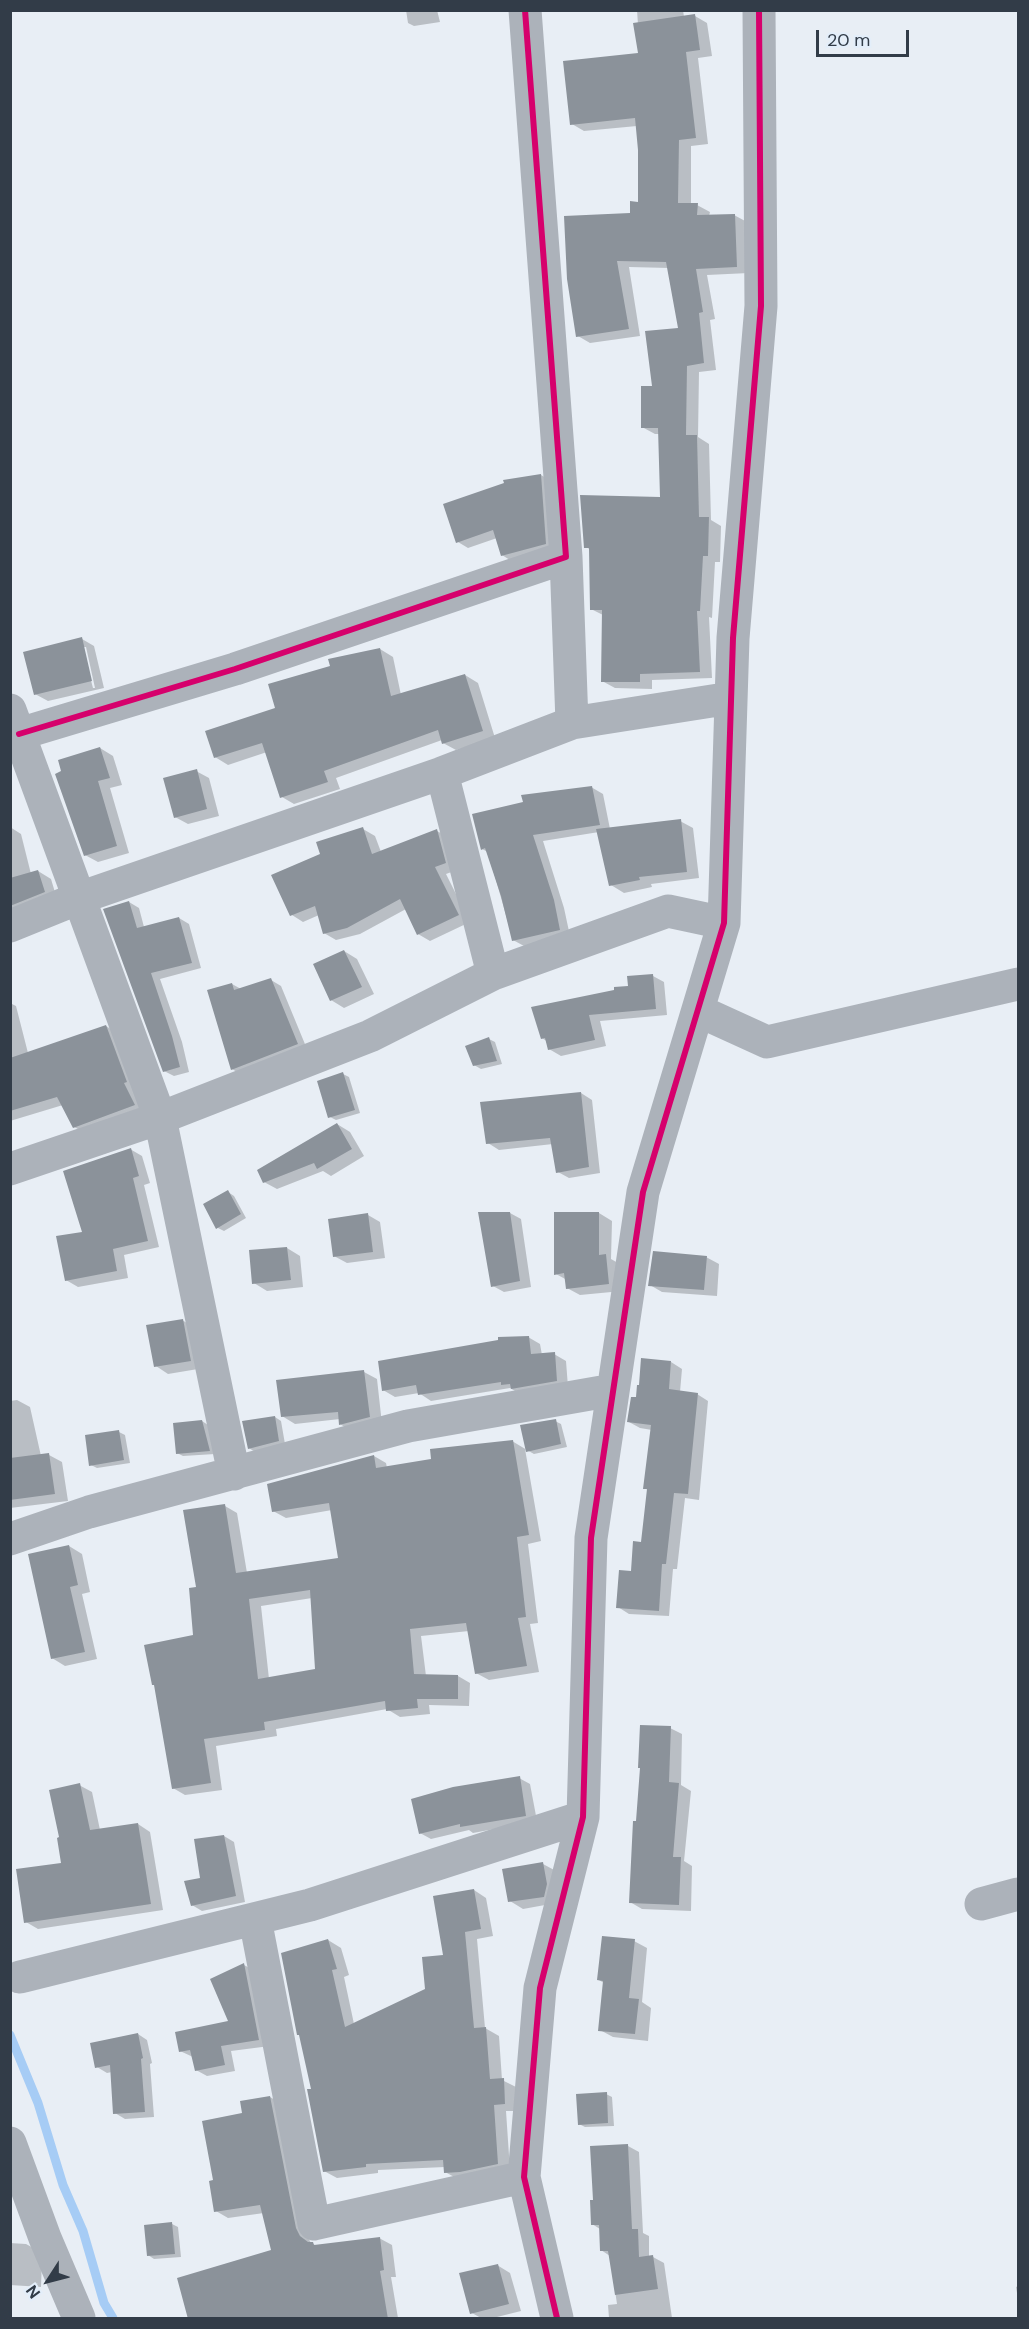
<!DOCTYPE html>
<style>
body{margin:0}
#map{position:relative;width:1029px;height:2329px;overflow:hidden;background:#e8eef5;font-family:"DM Sans",sans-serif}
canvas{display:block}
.frame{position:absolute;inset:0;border:12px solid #323c48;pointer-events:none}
.north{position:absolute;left:18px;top:2251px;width:60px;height:60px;-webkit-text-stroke:4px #e3eefa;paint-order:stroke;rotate:234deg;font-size:16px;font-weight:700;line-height:24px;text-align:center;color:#323c48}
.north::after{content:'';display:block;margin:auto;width:21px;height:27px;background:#323c48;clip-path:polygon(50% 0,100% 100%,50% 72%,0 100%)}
.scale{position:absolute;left:816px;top:30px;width:93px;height:27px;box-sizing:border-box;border:3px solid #323c48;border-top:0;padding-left:8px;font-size:18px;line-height:21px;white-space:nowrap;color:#323c48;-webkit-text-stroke:4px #e3eefa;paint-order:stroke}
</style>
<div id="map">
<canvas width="1029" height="2329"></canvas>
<div class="frame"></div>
<div class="north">N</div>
<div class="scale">20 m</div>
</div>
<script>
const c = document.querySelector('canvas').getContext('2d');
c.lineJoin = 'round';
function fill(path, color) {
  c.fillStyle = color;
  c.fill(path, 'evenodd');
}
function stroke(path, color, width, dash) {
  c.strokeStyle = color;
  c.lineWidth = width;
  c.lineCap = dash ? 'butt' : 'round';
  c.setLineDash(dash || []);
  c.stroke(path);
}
fill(new Path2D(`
 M 406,10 L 437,10 L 440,22 L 414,26 L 408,23 Z
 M 637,10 L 683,10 L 684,17 L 695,16 L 707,23 L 712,56 L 698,58 L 708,144 L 691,146 L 691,204 L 697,205 L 710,212 L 709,216 L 734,215 L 747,222 L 749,273 L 707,275 L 715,319 L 710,320 L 716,370 L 699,372 L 698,437 L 709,444 L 711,520 L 721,526 L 720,562 L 715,562 L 712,618 L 709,617 L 712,678 L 652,680 L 652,689 L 615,688 L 602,681 L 603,615 L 591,609 L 591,550 L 586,547 L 662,498 L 660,434 L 655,434 L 642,427 L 653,388 L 680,329 L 669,268 L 629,267 L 640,336 L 590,343 L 578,336 L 632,215 L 640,203 L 640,150 L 637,126 L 584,131 L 572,124 L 640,54 Z
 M 541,475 L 551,481 L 556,550 L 513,562 L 502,555 L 497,538 L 468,548 L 458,542 Z
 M 82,639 L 94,646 L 104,688 L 48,701 L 35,694 ZM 82,647 L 86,647 L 95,688 L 93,688 Z
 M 380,649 L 393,657 L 401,695 L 465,675 L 478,683 L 495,738 L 456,750 L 443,743 L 442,740 L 336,778 L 340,789 L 294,804 L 282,797 L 267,752 L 228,765 L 215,757 L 331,667 Z
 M 100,748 L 113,756 L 122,785 L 110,788 L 129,853 L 98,862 L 85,855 Z
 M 196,771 L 209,778 L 219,816 L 188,824 L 175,817 Z
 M 591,787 L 603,794 L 610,829 L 680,821 L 693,828 L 699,878 L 651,884 L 652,887 L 624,893 L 611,885 L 599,832 L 543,841 L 564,908 L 570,936 L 524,946 L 513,940 L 488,852 L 482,849 Z
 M 10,827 L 21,834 L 31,874 L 38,871 L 51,879 L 57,899 L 10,910 Z
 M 363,829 L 375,836 L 381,852 L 437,831 L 448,837 L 457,870 L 446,874 L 470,922 L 430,941 L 418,934 L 406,909 L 360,934 L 336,940 L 324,933 L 319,915 L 303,922 L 292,915 L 322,855 Z
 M 129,902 L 139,908 L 144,927 L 179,918 L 189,924 L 201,968 L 160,979 L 182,1042 L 189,1072 L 174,1076 L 164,1071 Z
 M 344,951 L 357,959 L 374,994 L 344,1008 L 331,1000 Z
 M 653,976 L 664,982 L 667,1015 L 600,1021 L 606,1046 L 561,1056 L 549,1049 L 548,1042 L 542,1038 Z
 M 271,980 L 281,986 L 307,1049 L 242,1075 L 232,1069 L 232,984 L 241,989 Z
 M 10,1003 L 16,1006 L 28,1053 L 106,1026 L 117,1033 L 146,1111 L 86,1133 L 74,1127 L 63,1105 L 10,1121 Z
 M 489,1039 L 495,1042 L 502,1064 L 481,1069 L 474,1065 Z
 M 343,1074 L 349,1077 L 360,1113 L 336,1120 L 330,1117 Z
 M 581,1093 L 592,1100 L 600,1173 L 569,1178 L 558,1172 L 553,1144 L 499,1150 L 488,1143 Z
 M 337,1124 L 350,1132 L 364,1156 L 331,1176 L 323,1171 L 277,1189 L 264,1182 Z
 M 130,1149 L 142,1156 L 150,1183 L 144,1185 L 159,1247 L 124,1255 L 128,1278 L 78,1287 L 66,1280 L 84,1233 Z
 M 228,1192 L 234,1196 L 246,1218 L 224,1231 L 218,1228 Z
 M 510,1213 L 521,1219 L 531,1287 L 504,1292 L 493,1286 Z
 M 555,1213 L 599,1213 L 612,1221 L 611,1259 L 618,1263 L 622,1291 L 580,1295 L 567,1288 L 567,1280 L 556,1274 Z
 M 368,1215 L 380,1222 L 385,1258 L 347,1263 L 334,1256 Z
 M 287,1248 L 300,1256 L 303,1287 L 267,1291 L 254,1283 Z
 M 706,1257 L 719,1264 L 717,1296 L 662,1292 L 650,1285 Z
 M 182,1320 L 195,1328 L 204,1368 L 168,1374 L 156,1366 Z
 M 528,1337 L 540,1344 L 542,1355 L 554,1354 L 566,1361 L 568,1387 L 515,1391 L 510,1388 L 431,1401 L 419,1393 L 395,1397 L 383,1390 Z
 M 671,1362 L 682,1369 L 680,1392 L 697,1394 L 708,1401 L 699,1500 L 685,1498 L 677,1569 L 673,1569 L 669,1616 L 629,1614 L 618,1607 L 643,1543 L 648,1490 L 644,1488 L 652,1430 L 640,1428 L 629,1422 L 638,1399 Z
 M 364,1372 L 377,1379 L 382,1424 L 353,1432 L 340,1424 L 340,1419 L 295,1424 L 282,1416 Z
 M 17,1400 L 30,1407 L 41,1456 L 49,1455 L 62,1462 L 68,1501 L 10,1508 L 10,1401 Z
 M 275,1417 L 281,1421 L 285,1444 L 255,1452 L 249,1448 Z
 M 202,1421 L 208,1425 L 215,1454 L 183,1456 L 177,1453 Z
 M 555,1421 L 561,1424 L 567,1447 L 534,1454 L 525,1449 L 541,1541 L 528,1544 L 538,1623 L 530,1624 L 539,1672 L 489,1680 L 476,1673 L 469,1631 L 421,1636 L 426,1676 L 458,1676 L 470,1683 L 469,1706 L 429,1705 L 430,1714 L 400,1717 L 387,1709 L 276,1729 L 277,1736 L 216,1746 L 222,1790 L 185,1795 L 173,1788 L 195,1636 L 197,1589 L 225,1506 L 237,1513 L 247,1573 L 340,1560 L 332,1510 L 286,1518 L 273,1511 L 374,1456 L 386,1463 L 387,1468 L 432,1460 L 512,1441 L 527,1450 ZM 312,1598 L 317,1670 L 269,1679 L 261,1606 Z
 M 119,1432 L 125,1435 L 130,1463 L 97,1468 L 91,1465 Z
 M 69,1546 L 82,1554 L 90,1592 L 82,1594 L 97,1659 L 65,1666 L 52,1658 Z
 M 670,1728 L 682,1734 L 681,1785 L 691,1791 L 684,1861 L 692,1866 L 691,1911 L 642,1909 L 630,1902 L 638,1822 Z
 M 519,1778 L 530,1784 L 537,1821 L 473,1833 L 469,1830 L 431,1839 L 420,1833 Z
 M 79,1785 L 92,1792 L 100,1830 L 138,1824 L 150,1832 L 163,1910 L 38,1929 L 26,1922 L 63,1864 Z
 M 224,1836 L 234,1842 L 245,1902 L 202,1911 L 192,1905 L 202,1879 Z
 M 543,1864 L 556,1871 L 556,1903 L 523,1909 L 510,1901 Z
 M 474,1890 L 486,1898 L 493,1936 L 477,1939 L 485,2028 L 499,2036 L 502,2080 L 516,2087 L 517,2111 L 506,2111 L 510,2170 L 458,2179 L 445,2172 L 445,2167 L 378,2170 L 378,2173 L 337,2178 L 324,2171 L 313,2090 L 328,1940 L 341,1948 L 349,1975 L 344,1977 L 354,2024 L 427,1990 Z
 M 634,1941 L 647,1948 L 642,2002 L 651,2008 L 648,2041 L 613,2037 L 600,2030 L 604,1983 L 599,1980 Z
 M 244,1965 L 255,1971 L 270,2046 L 231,2051 L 235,2071 L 207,2076 L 196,2070 L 193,2057 L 180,2051 L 231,2022 Z
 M 138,2034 L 147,2040 L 152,2063 L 150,2064 L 154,2117 L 125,2119 L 115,2113 L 112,2072 L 107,2073 L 97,2067 Z
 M 606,2094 L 612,2097 L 614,2126 L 585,2127 L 579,2124 Z
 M 270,2097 L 282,2104 L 307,2236 L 311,2243 L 317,2246 L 379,2238 L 392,2245 L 396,2277 L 391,2277 L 398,2318 L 190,2318 L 273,2251 L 264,2213 L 228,2218 L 216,2211 L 215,2181 L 243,2115 Z
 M 628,2146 L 639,2152 L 643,2233 L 649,2236 L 649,2257 L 653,2257 L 664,2263 L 672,2318 L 609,2318 L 608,2305 L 617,2304 L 610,2256 L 601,2250 L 600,2229 L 592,2224 L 594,2202 Z
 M 172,2224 L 178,2227 L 181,2257 L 154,2259 L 148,2255 Z
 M 10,2243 L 26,2244 L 39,2251 L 42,2259 L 41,2287 L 10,2285 Z
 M 497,2265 L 510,2273 L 521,2311 L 493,2318 L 481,2318 L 472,2313 Z
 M 1018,2286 L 1018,2299 L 1016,2287 Z`), '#0003');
stroke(new Path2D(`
 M 10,2035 L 38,2103 L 63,2185 L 83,2231 L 104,2303 L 113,2318`), '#a6ccf5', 9);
fill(new Path2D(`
 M 695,14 L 700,50 L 686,52 L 696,138 L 679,140 L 678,203 L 698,203 L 697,215 L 735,214 L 737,267 L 696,269 L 703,312 L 699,313 L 704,363 L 687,366 L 686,435 L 697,435 L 699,517 L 709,517 L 708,556 L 703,556 L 700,611 L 697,611 L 700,672 L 640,674 L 640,682 L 601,682 L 602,610 L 590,610 L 589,548 L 584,548 L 580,495 L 660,497 L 658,428 L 641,428 L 641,386 L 652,386 L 645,331 L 678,328 L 666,262 L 617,261 L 629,329 L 576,337 L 567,279 L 564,216 L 630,213 L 630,201 L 638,202 L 638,150 L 635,118 L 570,125 L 563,61 L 638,53 L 633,23 Z
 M 541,474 L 546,544 L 501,556 L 493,530 L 456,543 L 443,504 L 504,483 L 503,480 Z
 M 82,637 L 92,681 L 34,695 L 23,652 Z
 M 380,648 L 391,696 L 465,674 L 483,731 L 442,744 L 438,730 L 324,771 L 328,782 L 280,798 L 262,743 L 214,758 L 205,731 L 275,708 L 268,684 L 330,666 L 328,659 Z
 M 100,747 L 110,778 L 98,781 L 117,846 L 84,856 L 55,774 L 61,771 L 58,760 Z
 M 197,769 L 207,809 L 174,818 L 163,778 Z
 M 592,786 L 600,825 L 533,835 L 554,900 L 560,930 L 512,941 L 501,896 L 485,848 L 481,850 L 472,814 L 523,802 L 521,795 Z
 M 681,819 L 687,872 L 639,877 L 640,880 L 609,886 L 596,829 Z
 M 363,827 L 372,854 L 437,829 L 446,863 L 435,867 L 459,915 L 417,935 L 400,899 L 347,928 L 323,934 L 315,906 L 290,916 L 271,875 L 320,854 L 316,842 Z
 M 38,870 L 45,892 L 10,906 L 10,878 Z
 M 129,901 L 137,928 L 179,917 L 192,963 L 151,973 L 172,1036 L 180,1067 L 163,1072 L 103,909 Z
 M 344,950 L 362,987 L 330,1001 L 313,964 Z
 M 653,974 L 656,1009 L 589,1015 L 595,1040 L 548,1050 L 545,1038 L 541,1039 L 531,1007 L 614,990 L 614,987 L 628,986 L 627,976 Z
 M 271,978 L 298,1044 L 231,1070 L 207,990 L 232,983 L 234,990 Z
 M 106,1025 L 127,1082 L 124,1083 L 135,1105 L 73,1128 L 57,1097 L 10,1111 L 10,1058 Z
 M 489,1037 L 497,1061 L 473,1066 L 465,1046 Z
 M 343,1072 L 355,1110 L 328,1118 L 317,1081 Z
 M 581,1092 L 589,1167 L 556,1173 L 550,1138 L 486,1144 L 480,1102 Z
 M 337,1123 L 352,1149 L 317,1169 L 314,1163 L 263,1183 L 257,1170 Z
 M 131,1148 L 139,1176 L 133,1178 L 148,1241 L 113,1249 L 117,1271 L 65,1281 L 56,1236 L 82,1232 L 63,1171 Z
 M 228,1190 L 241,1214 L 216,1229 L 203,1204 Z
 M 478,1212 L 510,1212 L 520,1281 L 491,1287 Z
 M 554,1212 L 599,1212 L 599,1255 L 606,1254 L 609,1284 L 566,1289 L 564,1273 L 554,1275 Z
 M 368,1213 L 373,1252 L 333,1257 L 328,1219 Z
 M 287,1247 L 291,1280 L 252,1284 L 249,1250 Z
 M 653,1251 L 707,1256 L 704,1290 L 648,1286 Z
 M 183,1319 L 191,1361 L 154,1367 L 146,1325 Z
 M 529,1336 L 531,1354 L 555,1352 L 557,1381 L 511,1389 L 510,1384 L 501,1385 L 501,1382 L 418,1395 L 416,1385 L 382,1391 L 378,1361 L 498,1340 L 498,1337 Z
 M 641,1358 L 671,1361 L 669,1389 L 698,1393 L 688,1494 L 674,1493 L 666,1564 L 662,1564 L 659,1611 L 616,1608 L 619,1570 L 631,1571 L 633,1541 L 641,1542 L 647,1489 L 643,1489 L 651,1425 L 627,1422 L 631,1397 L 636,1397 L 637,1385 L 639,1385 Z
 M 364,1370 L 370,1417 L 339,1425 L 338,1412 L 281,1417 L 276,1380 Z
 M 275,1416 L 279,1441 L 248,1449 L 242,1421 Z
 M 556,1419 L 561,1444 L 526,1452 L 520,1425 Z
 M 202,1420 L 210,1451 L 176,1454 L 173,1423 Z
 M 119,1430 L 124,1460 L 89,1466 L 85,1435 Z
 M 513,1440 L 529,1535 L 517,1537 L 526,1617 L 518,1618 L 527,1666 L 475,1674 L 466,1623 L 410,1629 L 414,1674 L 458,1675 L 458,1699 L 417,1699 L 418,1708 L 386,1711 L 385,1701 L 264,1722 L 265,1730 L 204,1739 L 211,1783 L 172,1789 L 154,1685 L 152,1685 L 144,1645 L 193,1635 L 189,1588 L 196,1587 L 183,1510 L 225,1504 L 236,1573 L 338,1558 L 329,1503 L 272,1512 L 267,1484 L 374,1455 L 376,1468 L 431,1459 L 430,1449 ZM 310,1590 L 315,1669 L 258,1679 L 249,1599 Z
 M 49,1453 L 55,1494 L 10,1500 L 10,1458 Z
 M 69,1545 L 78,1585 L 70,1587 L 85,1652 L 51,1659 L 28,1554 Z
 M 640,1725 L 671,1726 L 669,1782 L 679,1783 L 673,1857 L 681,1857 L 679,1905 L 629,1903 L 633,1821 L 636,1821 L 640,1768 L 638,1768 Z
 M 520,1776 L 526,1816 L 460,1827 L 460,1824 L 419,1834 L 411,1799 L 453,1787 Z
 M 80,1783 L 90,1830 L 138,1823 L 151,1904 L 24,1923 L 16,1869 L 61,1863 L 57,1838 L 59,1837 L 49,1790 Z
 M 224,1835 L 236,1896 L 191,1906 L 184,1881 L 200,1878 L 194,1839 Z
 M 543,1862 L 547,1884 L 544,1897 L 508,1902 L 502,1869 Z
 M 474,1889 L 481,1929 L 465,1932 L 474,2028 L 486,2027 L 490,2079 L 504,2078 L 505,2104 L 494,2105 L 498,2164 L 460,2172 L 444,2173 L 443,2160 L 366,2164 L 366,2167 L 323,2172 L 307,2089 L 311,2089 L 299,2035 L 297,2035 L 281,1953 L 328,1939 L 337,1969 L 332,1970 L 345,2027 L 425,1989 L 422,1957 L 443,1955 L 433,1896 Z
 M 602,1936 L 635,1939 L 629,1998 L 639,1999 L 635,2034 L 598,2031 L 603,1981 L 597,1980 Z
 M 244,1963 L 259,2040 L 221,2046 L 225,2065 L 195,2071 L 190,2050 L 179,2052 L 175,2032 L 228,2021 L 210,1979 Z
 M 138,2033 L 143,2058 L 141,2059 L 145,2112 L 113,2114 L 110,2065 L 95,2068 L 90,2043 Z
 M 607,2092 L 608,2123 L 578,2125 L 576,2094 Z
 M 270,2096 L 296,2228 L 300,2236 L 308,2242 L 313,2242 L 314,2245 L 380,2237 L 384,2270 L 380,2271 L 388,2319 L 188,2319 L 177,2278 L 271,2250 L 260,2205 L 214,2212 L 209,2181 L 213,2180 L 202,2121 L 242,2113 L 240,2101 Z
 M 628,2144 L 632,2229 L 638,2229 L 639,2257 L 653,2255 L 658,2289 L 615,2295 L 608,2251 L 600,2251 L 599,2225 L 591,2225 L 590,2200 L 593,2200 L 590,2146 Z
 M 172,2222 L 175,2254 L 147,2256 L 144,2225 Z
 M 498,2264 L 509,2304 L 470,2314 L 459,2273 Z`), '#8b929a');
stroke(new Path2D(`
 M 566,557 L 572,723 L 731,698
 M 10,710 L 160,1118 L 234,1474
 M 572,723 L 442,773 L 493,974 L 668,911 L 724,923
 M 19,734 L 235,669 L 566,557 L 525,10
 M 10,926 L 79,898 L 442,773
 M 699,1011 L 767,1042 L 1018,984
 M 10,1169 L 160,1118 L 370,1036 L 493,974
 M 10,1539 L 89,1512 L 408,1426 L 613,1390
 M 981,1904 L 1018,1894
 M 255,1919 L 314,2224 L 524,2177
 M 20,1977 L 310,1905 L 583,1817
 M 10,2143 L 45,2238 L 79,2318
 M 557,2318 L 524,2177 L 540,1988 L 583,1817 L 591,1538 L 643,1192 L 724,923 L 733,638 L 761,306 L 759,10`), '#acb2ba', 33);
stroke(new Path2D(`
 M 19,734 L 235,669 L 566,557 L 525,10
 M 557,2318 L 524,2177 L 540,1988 L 583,1817 L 591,1538 L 643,1192 L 724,923 L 733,638 L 761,306 L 759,10`), '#d6006c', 6);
</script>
